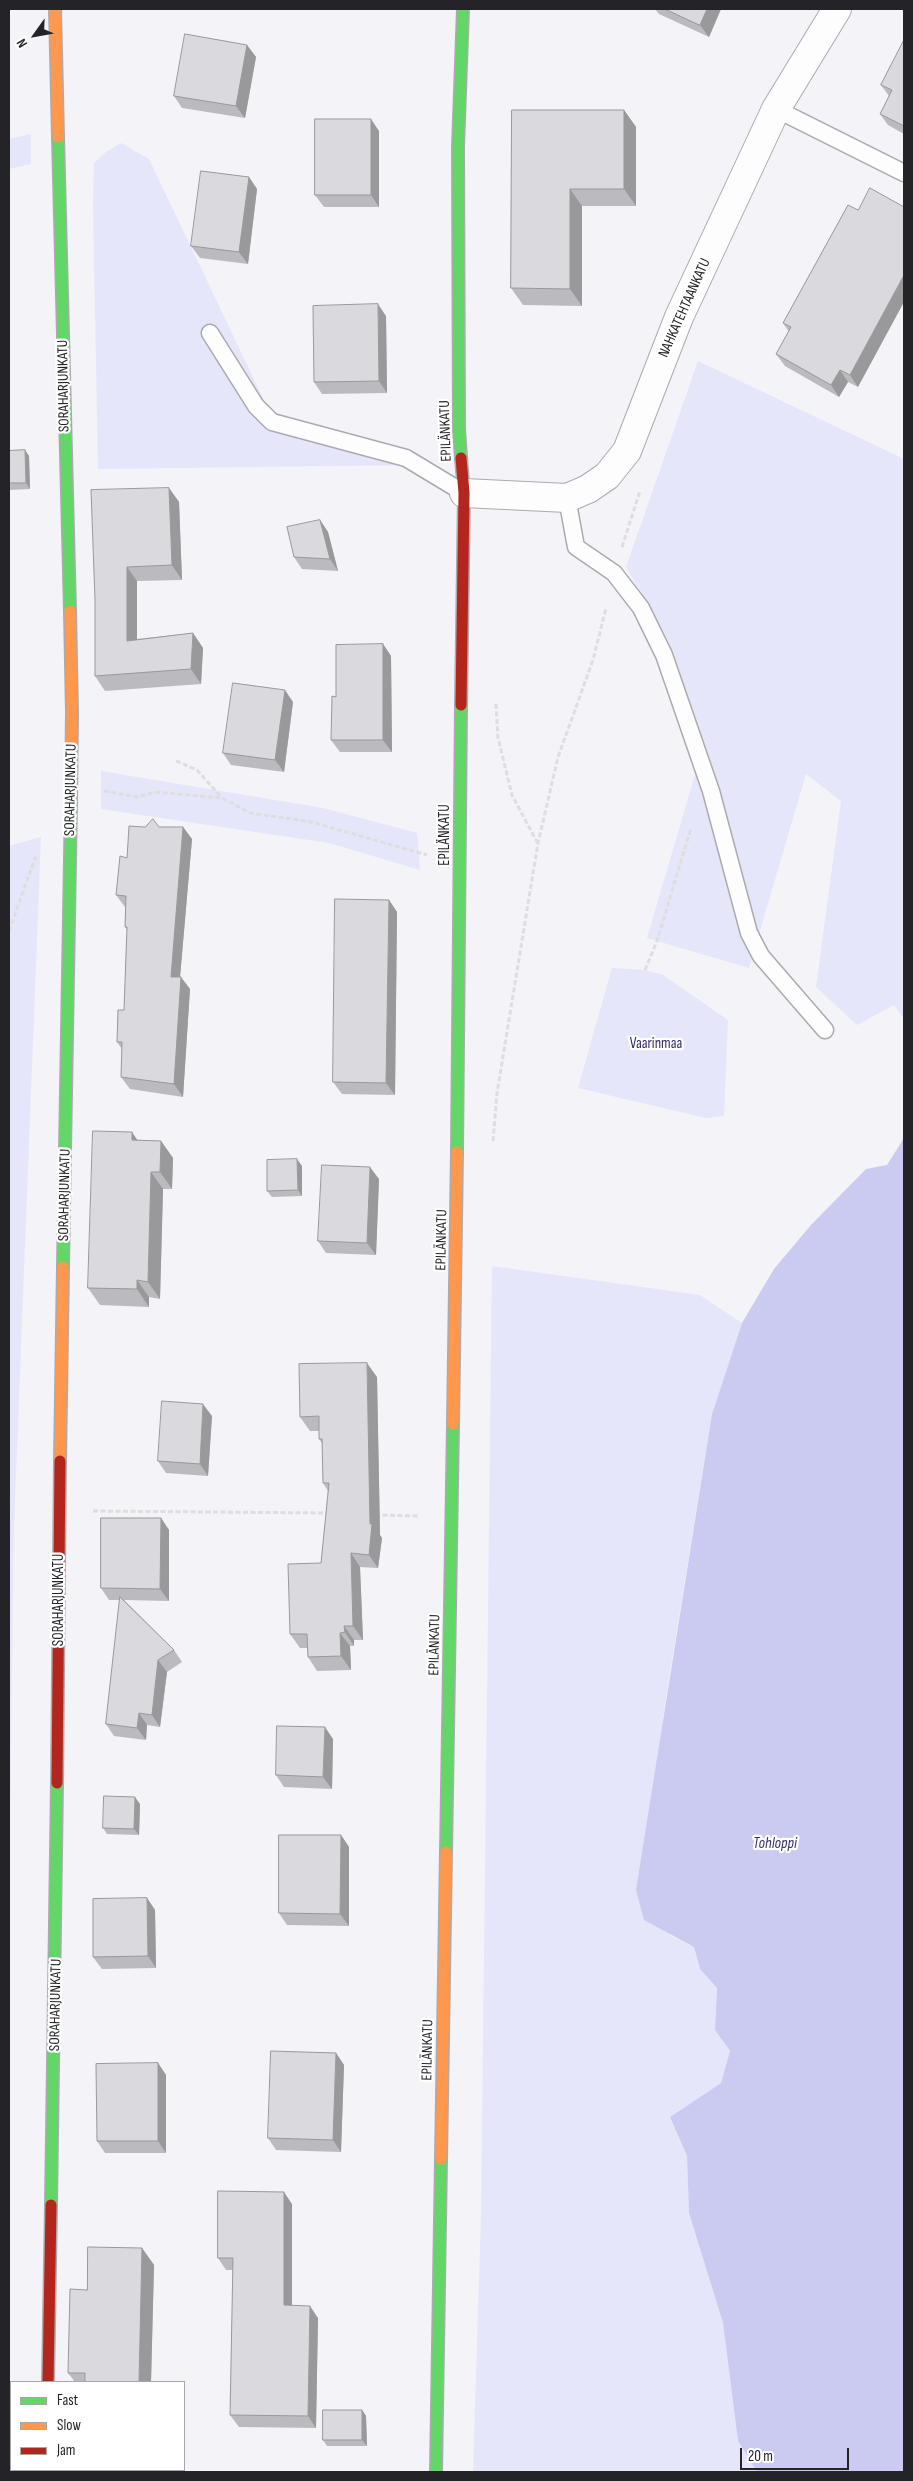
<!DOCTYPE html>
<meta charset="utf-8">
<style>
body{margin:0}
#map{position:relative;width:913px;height:2481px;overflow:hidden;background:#f3f3f8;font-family:"Sofia Sans Condensed",sans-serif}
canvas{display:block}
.frame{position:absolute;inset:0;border:10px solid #242428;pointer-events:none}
.legend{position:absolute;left:10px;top:2381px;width:175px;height:90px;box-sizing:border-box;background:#fff;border:1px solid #a7a7a9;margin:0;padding:6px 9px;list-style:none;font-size:15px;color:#242428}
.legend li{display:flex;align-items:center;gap:10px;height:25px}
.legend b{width:25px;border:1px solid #a7a7a9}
.north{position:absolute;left:10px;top:10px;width:50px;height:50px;-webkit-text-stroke:4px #fff;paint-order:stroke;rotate:238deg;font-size:14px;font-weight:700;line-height:20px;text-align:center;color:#242428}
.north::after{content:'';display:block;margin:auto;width:18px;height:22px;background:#242428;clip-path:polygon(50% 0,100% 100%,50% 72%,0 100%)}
.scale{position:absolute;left:740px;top:2448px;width:109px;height:22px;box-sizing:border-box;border:2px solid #242428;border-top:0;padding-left:6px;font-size:15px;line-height:18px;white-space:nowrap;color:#242428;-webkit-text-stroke:4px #fff;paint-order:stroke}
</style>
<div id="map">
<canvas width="913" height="2481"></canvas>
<div class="frame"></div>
<ul class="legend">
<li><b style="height:6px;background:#63d668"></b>Fast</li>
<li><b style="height:6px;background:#ff974d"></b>Slow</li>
<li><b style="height:6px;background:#b3261e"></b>Jam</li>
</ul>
<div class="north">N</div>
<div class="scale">20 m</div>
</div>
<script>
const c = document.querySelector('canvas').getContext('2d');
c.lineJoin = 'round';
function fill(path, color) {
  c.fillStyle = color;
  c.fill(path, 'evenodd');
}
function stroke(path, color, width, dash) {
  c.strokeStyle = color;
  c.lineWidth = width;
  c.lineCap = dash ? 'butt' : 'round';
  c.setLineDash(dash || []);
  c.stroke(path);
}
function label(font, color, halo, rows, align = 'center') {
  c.font = font + ' "Sofia Sans Condensed",sans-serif';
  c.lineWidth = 4.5;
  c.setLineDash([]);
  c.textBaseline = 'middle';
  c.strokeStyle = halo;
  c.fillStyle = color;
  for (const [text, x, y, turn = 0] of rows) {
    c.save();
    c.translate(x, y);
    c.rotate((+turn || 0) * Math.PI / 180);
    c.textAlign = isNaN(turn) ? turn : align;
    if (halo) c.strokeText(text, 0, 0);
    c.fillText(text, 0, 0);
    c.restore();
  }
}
fill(new Path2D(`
 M 31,134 L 31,164 L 9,169 L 9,139 Z
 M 121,143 L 149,159 L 271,415 L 415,453 L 413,465 L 98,469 L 93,206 L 94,163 L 106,152 Z
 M 698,361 L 904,459 L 904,1019 L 894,1005 L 857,1025 L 816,987 L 841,801 L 806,774 L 749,968 L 647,938 L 704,744 L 668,640 L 626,567 Z
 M 101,771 L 323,808 L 417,833 L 420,870 L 329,843 L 101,809 Z
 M 41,837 L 14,1525 L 9,1892 L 9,846 Z
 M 612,968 L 645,970 L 663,975 L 728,1020 L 724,1116 L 706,1118 L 578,1088 Z
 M 492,1266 L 700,1295 L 742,1323 L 712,1414 L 666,1697 L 657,1765 L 671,1936 L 694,1947 L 700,1969 L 717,1988 L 715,2030 L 730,2051 L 721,2083 L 670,2117 L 687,2156 L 689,2213 L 723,2323 L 738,2441 L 757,2472 L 473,2472 L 481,2215 Z`), '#e6e6fa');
fill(new Path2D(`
 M 904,1138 L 904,2472 L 757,2472 L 738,2441 L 723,2323 L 689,2213 L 687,2156 L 670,2117 L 721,2083 L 730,2051 L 715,2030 L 717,1988 L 700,1969 L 694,1947 L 644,1920 L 636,1890 L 712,1414 L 742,1323 L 774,1269 L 811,1225 L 866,1169 L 887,1165 Z`), '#cbcaf0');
const lane = new Path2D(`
 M 776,109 L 904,173
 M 210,333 L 256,406 L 272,422 L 406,458 L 464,493
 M 567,498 L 576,547 L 614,573 L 641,608 L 664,655 L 711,791 L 749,933 L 761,956 L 825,1030`);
const street = new Path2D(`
 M 464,493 L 567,498 L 588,489 L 607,476 L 627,451 L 679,317 L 776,109 L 837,9
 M 47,2472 L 47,2470`);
const fast = new Path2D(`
 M 58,137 L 70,611
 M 461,458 L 459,429 L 458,147 L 463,9
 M 457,1152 L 461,705
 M 63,1267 L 71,801
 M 446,1852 L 453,1424
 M 51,2205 L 57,1783
 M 436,2472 L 441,2159`);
const slow = new Path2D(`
 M 55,9 L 58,137
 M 70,611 L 72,713 L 71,801
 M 453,1424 L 457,1152
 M 60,1461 L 63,1267
 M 441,2159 L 446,1852`);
const jam = new Path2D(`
 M 461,705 L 464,493 L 461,458
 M 57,1783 L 60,1461
 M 48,2382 L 51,2205`);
stroke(lane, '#ababaf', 19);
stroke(street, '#ababaf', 30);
stroke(fast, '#ababaf', 14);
stroke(slow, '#ababaf', 14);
stroke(jam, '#ababaf', 14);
stroke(new Path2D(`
 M 622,547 L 640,491
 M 496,704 L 498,738 L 512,795 L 537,842
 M 176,761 L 197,770 L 222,798
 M 104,791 L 137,797 L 155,792 L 222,798 L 250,813 L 312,822 L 427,855
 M 9,931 L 35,858 L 37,858
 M 645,970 L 657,941 L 691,828
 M 493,1141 L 497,1093 L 538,843 L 558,757 L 593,660 L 606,608
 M 93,1511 L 329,1513
 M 375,1515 L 419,1516`), '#dededf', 3, [5, 2.5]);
stroke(lane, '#fdfdfe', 16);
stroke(street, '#fdfdfe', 28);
stroke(fast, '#63d668', 11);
stroke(slow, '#ff974d', 11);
stroke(jam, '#b3261e', 11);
fill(new Path2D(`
 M 655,9 L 721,9 L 709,37 L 659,14 Z
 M 904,40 L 904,134 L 888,125 L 880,114 L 889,96 L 881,85 Z
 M 247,45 L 256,57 L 245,118 L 182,108 L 174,96 Z
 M 512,110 L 624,110 L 636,127 L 636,206 L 582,206 L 582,306 L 523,305 L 511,288 Z
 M 379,131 L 379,207 L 324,207 L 315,195 Z
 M 249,177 L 257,189 L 248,264 L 200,258 L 191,246 Z
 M 848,205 L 858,387 L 848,382 L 839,397 L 785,366 L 776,354 L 789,332 L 783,323 Z
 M 386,316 L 387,393 L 322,394 L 314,382 Z
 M 25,450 L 29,456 L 30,489 L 9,490 L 9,451 Z
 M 169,488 L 179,502 L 182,580 L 137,581 L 137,639 L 193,633 L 203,648 L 201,684 L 105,691 L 95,676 L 95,600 Z
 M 320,520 L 328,532 L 338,571 L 302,569 L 294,557 Z
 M 383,644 L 391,656 L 392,752 L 340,752 L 331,740 L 336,697 Z
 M 293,702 L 284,772 L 231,765 L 223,753 Z
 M 159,827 L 183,827 L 192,839 L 180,977 L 190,989 L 183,1097 L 130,1089 L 121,1077 L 122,1049 L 117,1042 L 124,1010 L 127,930 L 125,927 L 125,907 L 116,895 L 127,858 Z
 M 389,900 L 397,912 L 395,1095 L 342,1094 L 333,1082 Z
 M 137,1140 L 161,1141 L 173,1158 L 172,1189 L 163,1189 L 160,1299 L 149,1297 L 149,1307 L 100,1305 L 88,1288 Z
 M 302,1166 L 302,1196 L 272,1197 L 267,1191 Z
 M 379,1179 L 376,1255 L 326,1253 L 318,1241 Z
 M 377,1377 L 380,1535 L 382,1538 L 378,1568 L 360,1567 L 363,1640 L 354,1640 L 354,1646 L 350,1646 L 351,1670 L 317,1671 L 308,1657 L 307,1648 L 300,1648 L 290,1634 L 321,1563 L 328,1491 L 323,1483 L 322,1443 L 319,1439 L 319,1431 L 310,1431 L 300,1417 Z
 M 212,1416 L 208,1476 L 166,1473 L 158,1461 Z
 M 161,1518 L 169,1530 L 169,1601 L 124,1600 L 174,1650 L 182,1662 L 167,1672 L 160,1727 L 147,1725 L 146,1740 L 114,1736 L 106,1724 L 120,1600 L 109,1600 L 101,1588 Z
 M 333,1739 L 332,1789 L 284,1787 L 276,1775 Z
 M 140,1804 L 139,1835 L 107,1834 L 103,1828 Z
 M 341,1835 L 349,1847 L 349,1926 L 287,1925 L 279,1913 Z
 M 147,1898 L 155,1910 L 156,1968 L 102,1969 L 93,1957 Z
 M 336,2053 L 344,2065 L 341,2152 L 276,2150 L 268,2138 Z
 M 158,2063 L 166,2075 L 166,2153 L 105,2153 L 97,2141 Z
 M 292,2204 L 292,2305 L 318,2318 L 316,2428 L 239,2427 L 230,2415 L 233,2270 L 226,2270 L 218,2258 Z
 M 142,2248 L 154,2265 L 151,2382 L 75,2382 L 68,2373 Z
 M 362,2410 L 366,2416 L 367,2446 L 327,2446 L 323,2440 Z`), '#bbbbbf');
fill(new Path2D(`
 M 707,9 L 721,9 L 709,37 L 700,25 Z
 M 247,45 L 256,57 L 245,118 L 236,106 Z
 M 624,110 L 636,127 L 636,206 L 624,189 Z
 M 371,119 L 379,131 L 379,207 L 371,195 Z
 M 249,177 L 257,189 L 248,264 L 239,252 Z
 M 570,189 L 582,206 L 582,306 L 570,289 Z
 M 904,275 L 904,302 L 858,387 L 850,375 Z
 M 378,304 L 386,316 L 387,393 L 379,381 Z
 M 840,370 L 848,382 L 839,397 L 831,385 Z
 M 25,450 L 29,456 L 30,489 L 26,483 Z
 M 169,488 L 179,502 L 182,580 L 172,565 Z
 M 320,520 L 328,532 L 338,571 L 330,559 Z
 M 127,567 L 137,581 L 137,655 L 127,641 Z
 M 193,633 L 203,648 L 201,684 L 191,669 Z
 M 383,644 L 391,656 L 392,752 L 383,740 Z
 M 285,690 L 293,702 L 284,772 L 275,760 Z
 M 183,827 L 192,839 L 179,989 L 171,977 Z
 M 389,900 L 397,912 L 395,1095 L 386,1083 Z
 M 181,977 L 190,989 L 183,1097 L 174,1084 Z
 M 132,1132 L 144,1150 L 132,1140 Z
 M 161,1141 L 173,1158 L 172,1189 L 160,1172 Z
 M 297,1159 L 302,1166 L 302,1196 L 298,1190 Z
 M 370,1167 L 379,1179 L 376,1255 L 367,1243 Z
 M 151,1172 L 163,1189 L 160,1299 L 148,1282 Z
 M 137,1280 L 149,1297 L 149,1307 L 137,1289 Z
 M 367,1363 L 377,1377 L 380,1535 L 382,1538 L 378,1568 L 369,1555 L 370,1524 Z
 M 203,1404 L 212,1416 L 208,1476 L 200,1464 Z
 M 161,1518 L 169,1530 L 169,1601 L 160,1589 Z
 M 351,1553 L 360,1567 L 363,1640 L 353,1626 Z
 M 344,1626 L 354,1640 L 354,1646 L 345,1632 Z
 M 340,1633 L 350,1646 L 351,1670 L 341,1656 Z
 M 158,1660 L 167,1672 L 160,1727 L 152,1715 Z
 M 139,1713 L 147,1725 L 146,1740 L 137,1728 Z
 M 325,1727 L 333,1739 L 332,1789 L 323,1777 Z
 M 135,1797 L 140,1804 L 139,1835 L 134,1829 Z
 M 341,1835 L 349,1847 L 349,1926 L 340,1914 Z
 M 147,1898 L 155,1910 L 156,1968 L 148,1956 Z
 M 336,2053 L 344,2065 L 341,2152 L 333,2140 Z
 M 158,2063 L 166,2075 L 166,2153 L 158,2141 Z
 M 284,2192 L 292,2204 L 292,2317 L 284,2305 Z
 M 142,2248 L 154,2265 L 151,2382 L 139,2382 Z
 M 310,2306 L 318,2318 L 316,2428 L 308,2416 Z
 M 362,2410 L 366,2416 L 367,2446 L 362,2440 Z`), '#99999b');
const building = new Path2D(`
 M 665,9 L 707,9 L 700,25 Z
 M 185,34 L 247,45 L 236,106 L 174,96 Z
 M 904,40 L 904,126 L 880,114 L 892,90 L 881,85 Z
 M 512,110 L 624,110 L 624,189 L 570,189 L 570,289 L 511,288 Z
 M 315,119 L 371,119 L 371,195 L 315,195 Z
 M 201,171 L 249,177 L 239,252 L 191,246 Z
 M 870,188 L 904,207 L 904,275 L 850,375 L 840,370 L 831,385 L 776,354 L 791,327 L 783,323 L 848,205 L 858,210 Z
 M 378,304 L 379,381 L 314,382 L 313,306 Z
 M 25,450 L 26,483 L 9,483 L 9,451 Z
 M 169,488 L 172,565 L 127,567 L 127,641 L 193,633 L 191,669 L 95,676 L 95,600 L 91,490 Z
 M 320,520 L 330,559 L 294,557 L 287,527 Z
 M 383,644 L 383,740 L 331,740 L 332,696 L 336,697 L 336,645 Z
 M 233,683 L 285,690 L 275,760 L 223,753 Z
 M 153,819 L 159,827 L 183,827 L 171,977 L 181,977 L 174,1084 L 121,1077 L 122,1042 L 117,1042 L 118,1010 L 124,1010 L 127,927 L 125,927 L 126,896 L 116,895 L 120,856 L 127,858 L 129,826 L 145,827 Z
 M 335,899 L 389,900 L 386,1083 L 333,1082 Z
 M 93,1131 L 132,1132 L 132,1140 L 161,1141 L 160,1172 L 151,1172 L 148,1282 L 137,1280 L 137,1289 L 88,1288 Z
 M 297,1159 L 298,1190 L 267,1191 L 267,1160 Z
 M 322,1165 L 370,1167 L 367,1243 L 318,1241 Z
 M 367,1363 L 370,1524 L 372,1524 L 369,1555 L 351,1553 L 353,1626 L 344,1626 L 345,1632 L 340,1633 L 341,1656 L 308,1657 L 307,1634 L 290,1634 L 288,1564 L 321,1563 L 329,1483 L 323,1483 L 322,1439 L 319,1439 L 319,1416 L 300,1417 L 299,1364 Z
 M 162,1401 L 203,1404 L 200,1464 L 158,1461 Z
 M 101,1518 L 161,1518 L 160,1589 L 101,1588 Z
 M 120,1597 L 174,1650 L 158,1660 L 152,1715 L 139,1713 L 137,1728 L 106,1724 Z
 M 277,1726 L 325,1727 L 323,1777 L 276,1775 Z
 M 104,1796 L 135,1797 L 134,1829 L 103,1828 Z
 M 279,1835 L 341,1835 L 340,1914 L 279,1913 Z
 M 147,1898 L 148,1956 L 93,1957 L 93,1899 Z
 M 271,2051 L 336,2053 L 333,2140 L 268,2138 Z
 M 158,2063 L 158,2141 L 97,2141 L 96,2064 Z
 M 218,2191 L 284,2192 L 284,2305 L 310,2306 L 308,2416 L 230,2415 L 233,2258 L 218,2258 Z
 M 88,2247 L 142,2248 L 139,2382 L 85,2382 L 85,2373 L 68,2373 L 70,2289 L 87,2290 Z
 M 323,2410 L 362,2410 L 362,2440 L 323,2440 Z`);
fill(building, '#dadade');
stroke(building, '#99999b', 1);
label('15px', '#242428', '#fff', [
 ["NAHKATEHTAANKATU",685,308,-66],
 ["SORAHARJUNKATU",64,386,-91],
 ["EPILÄNKATU",446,431,-92],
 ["SORAHARJUNKATU",71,790,-89],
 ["EPILÄNKATU",445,835,-90],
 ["SORAHARJUNKATU",65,1195,-89],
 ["EPILÄNKATU",442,1240,-89],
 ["SORAHARJUNKATU",59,1600,-90],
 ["EPILÄNKATU",435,1645,-89],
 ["SORAHARJUNKATU",56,2005,-89],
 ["EPILÄNKATU",428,2050,-89]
]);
label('15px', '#312965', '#fff', [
 ["Vaarinmaa",656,1044]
]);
label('italic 16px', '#38306e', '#fff', [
 ["Tohloppi",775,1844]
]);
</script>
